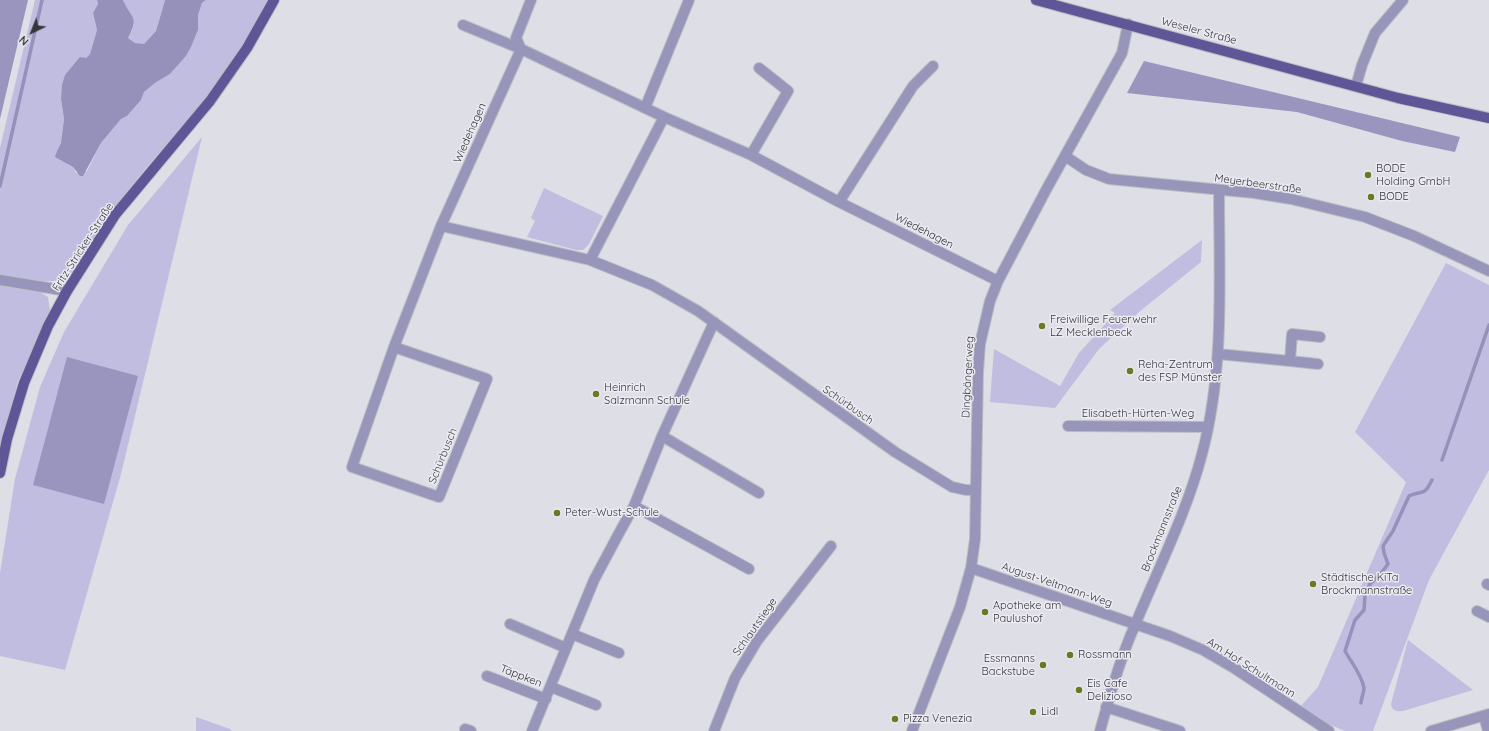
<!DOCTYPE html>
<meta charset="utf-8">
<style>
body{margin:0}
#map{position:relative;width:1489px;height:731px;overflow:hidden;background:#dedee6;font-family:Quicksand,sans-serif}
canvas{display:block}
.north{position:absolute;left:12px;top:12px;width:40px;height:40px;-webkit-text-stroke:3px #ecebf3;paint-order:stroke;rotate:223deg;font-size:11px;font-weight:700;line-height:16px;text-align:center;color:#353538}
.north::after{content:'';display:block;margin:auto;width:14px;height:18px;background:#353538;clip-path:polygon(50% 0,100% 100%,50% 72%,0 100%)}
</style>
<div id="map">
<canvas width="1489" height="731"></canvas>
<div class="north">N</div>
</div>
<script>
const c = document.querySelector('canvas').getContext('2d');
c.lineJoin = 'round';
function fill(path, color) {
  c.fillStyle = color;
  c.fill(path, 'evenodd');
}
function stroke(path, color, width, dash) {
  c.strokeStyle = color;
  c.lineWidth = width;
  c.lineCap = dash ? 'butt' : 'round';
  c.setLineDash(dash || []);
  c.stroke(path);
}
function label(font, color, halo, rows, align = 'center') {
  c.font = font + ' Quicksand,sans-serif';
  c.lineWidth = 3;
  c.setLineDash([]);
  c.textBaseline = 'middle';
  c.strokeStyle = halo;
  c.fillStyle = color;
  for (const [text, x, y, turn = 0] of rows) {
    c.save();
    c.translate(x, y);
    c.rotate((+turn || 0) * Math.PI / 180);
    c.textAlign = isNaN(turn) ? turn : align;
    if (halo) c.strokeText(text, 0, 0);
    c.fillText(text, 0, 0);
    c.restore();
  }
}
fill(new Path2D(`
 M 35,0 L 97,0 L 98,4 L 93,14 L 97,30 L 90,54 L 86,58 L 61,99 L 64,119 L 61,143 L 57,151 L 68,164 L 73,167 L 76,173 L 87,171 L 101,143 L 121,119 L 127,116 L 141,100 L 144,92 L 155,83 L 170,74 L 186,56 L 191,47 L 198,30 L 198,15 L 202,3 L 206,0 L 268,0 C 250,34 230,67 207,97 C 186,126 160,150 138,178 C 127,191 117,205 107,219 C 97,231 76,272 65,278 C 49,286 18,277 0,274 L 0,148 Z
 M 123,0 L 165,0 L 156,31 L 144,44 L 135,43 L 128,38 C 141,17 130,18 123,0 Z
 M 202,137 L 121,474 L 65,670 L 0,656 L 0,573 L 15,479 L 40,387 L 64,332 L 128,225 Z
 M 544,188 L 603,216 L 589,244 L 583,250 L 576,250 L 527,237 L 535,221 L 531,218 Z
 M 1202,240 L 1201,262 L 1139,312 L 1099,349 L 1055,408 L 990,402 L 994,349 L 1060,386 L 1079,353 L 1115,313 L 1110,310 Z
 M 1446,263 L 1489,285 L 1489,470 L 1429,580 L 1373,731 L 1345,731 L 1326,723 L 1301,706 L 1318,687 L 1406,482 L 1355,432 Z
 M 0,286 L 40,292 L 48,297 L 50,311 L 18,381 L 0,446 Z
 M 1408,640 L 1473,690 L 1403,711 C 1397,712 1392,711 1391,704 Z
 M 196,717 L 230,729 L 232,731 L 196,731 Z`), '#c0bde0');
fill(new Path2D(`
 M 0,0 L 28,0 L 0,119 Z
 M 1144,61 L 1460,137 L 1455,152 L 1402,141 L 1297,112 L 1127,93 Z
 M 67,357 L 138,376 L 104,504 L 33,485 Z`), '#9995bf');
fill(new Path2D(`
 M 97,0 L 123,0 C 131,19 140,16 128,38 L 135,43 L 144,44 L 156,31 L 165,0 L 206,0 L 202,3 L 198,15 L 198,30 L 191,47 L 186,56 L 170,74 L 155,83 L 144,92 L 141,100 L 127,116 L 121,119 L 101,143 L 83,176 L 80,176 L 73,167 L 55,157 L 57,151 L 61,143 L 64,119 L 61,99 L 62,85 L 65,75 L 80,57 L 86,58 L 90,54 L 97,30 L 93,13 L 98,4 Z`), '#9591bb');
stroke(new Path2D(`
 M 0,186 L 42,0
 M 1442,460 L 1489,325
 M 1361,703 C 1361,698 1364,693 1364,688 C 1362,675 1351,662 1345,651 L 1355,620 L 1364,610 L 1365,595 L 1370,584 L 1382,572 L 1388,564 L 1384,553 L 1383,546 L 1393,531 L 1409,496 C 1423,489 1423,498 1432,480`), '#9591bb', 3.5);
const minor = new Path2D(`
 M 463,25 L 521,49 L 664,117 L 751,155 L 839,202 L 998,281
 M 1356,86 L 1362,65 L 1375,33 L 1403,0
 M 645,108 L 689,0
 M 751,155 L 788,91 L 759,68
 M 1065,156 L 1086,170 L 1109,179 L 1254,193 L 1291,199 L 1365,217 L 1414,236 L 1489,271
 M 839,202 L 913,86 L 933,66
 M 441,226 L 521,49 L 516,38 L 531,0
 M 590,260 L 664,117
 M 0,280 L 67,291
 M 394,347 L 487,379 L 439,497 L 352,467 L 394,347 L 441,226 L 590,260 L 652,285 L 698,311 L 895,452 L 952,487 L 966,490 L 976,490
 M 1218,354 L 1290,361 L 1292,334 L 1320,337
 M 1290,361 L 1318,364
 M 1068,426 L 1208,427
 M 662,436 L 759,493
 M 634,506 L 749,569
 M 971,568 L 1170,636 L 1203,650 L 1234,668 L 1329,731
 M 1487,584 L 1489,585
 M 1477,611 L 1489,617
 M 510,624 L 566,648
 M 572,634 L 619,653
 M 487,676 L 546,699
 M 551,687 L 596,705
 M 1106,707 L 1180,731
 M 1484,716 L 1488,731
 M 465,729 L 471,731
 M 532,731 L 594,580 L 618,535 L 634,506 L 662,436 L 714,322
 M 714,731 L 735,678 L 757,641 L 831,546
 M 912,731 L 960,607 L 971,568 L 975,539 L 978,372 L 980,344 L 990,301 L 998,281 L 1046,190 L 1122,53 L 1128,24
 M 1100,731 C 1110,695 1120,659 1135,625 C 1158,569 1187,512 1202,454 C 1225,368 1219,277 1219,190
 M 1431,731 L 1489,714`);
const major = new Path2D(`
 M 1036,0 L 1398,98 L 1489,118
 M 0,473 L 7,439 L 24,383 L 48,326 L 67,291 L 115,215 L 210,101 L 247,48 L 274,0`);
stroke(minor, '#bcbcc3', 12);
stroke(major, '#bcbcc3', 12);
stroke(minor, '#9895ba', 10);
stroke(major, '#5f5698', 10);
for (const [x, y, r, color] of [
 [1368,175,4,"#6c7824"],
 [1371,197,4,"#6c7824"],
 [1042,326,4,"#6c7824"],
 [1130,371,4,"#6c7824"],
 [596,394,4,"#6c7824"],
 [557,513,4,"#6c7824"],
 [1313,584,4,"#6c7824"],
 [985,612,4,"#6c7824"],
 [1070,655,4,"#6c7824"],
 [1043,665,4,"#6c7824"],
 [1079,690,4,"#6c7824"],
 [1033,712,4,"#6c7824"],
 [895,719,4,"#6c7824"]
]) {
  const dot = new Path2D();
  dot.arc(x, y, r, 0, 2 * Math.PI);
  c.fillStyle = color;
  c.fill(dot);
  stroke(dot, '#ecebf3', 1.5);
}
label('11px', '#353538', '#ecebf3', [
 ["Weseler Straße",1199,31,15],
 ["Wiedehagen",470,133,-66],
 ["Meyerbeerstraße",1258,184,8],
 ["Wiedehagen",924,231,27],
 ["Fritz-Stricker-Straße",83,247,-57],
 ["Dingbängerweg",968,377,-87],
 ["Schürbusch",848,405,35],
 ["Elisabeth-Hürten-Weg",1138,414],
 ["Schürbusch",443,456,-68],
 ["Brockmannstraße",1162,529,-68],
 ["August-Veltmann-Weg",1057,585,19],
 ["Schlautstiege",755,627,-55],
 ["Am Hof Schultmann",1251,668,32],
 ["Täppken",521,676,21]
]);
label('11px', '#353538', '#ecebf3', [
 ["BODE",1376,169],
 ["Holding GmbH",1376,182],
 ["BODE",1379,197],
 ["Freiwillige Feuerwehr",1050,320],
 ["LZ Mecklenbeck",1050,333],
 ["Reha-Zentrum",1138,365],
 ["des FSP Münster",1138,378],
 ["Heinrich",604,388],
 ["Salzmann Schule",604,401],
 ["Peter-Wust-Schule",565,513],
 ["Städtische KiTa",1321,578],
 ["Brockmannstraße",1321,591],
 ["Apotheke am",993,606],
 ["Paulushof",993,619],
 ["Rossmann",1078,655],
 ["Essmanns",1035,659,"right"],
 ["Backstube",1035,672,"right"],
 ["Eis Cafe",1087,684],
 ["Delizioso",1087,697],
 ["Lidl",1041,712],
 ["Pizza Venezia",903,719]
], 'left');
</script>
